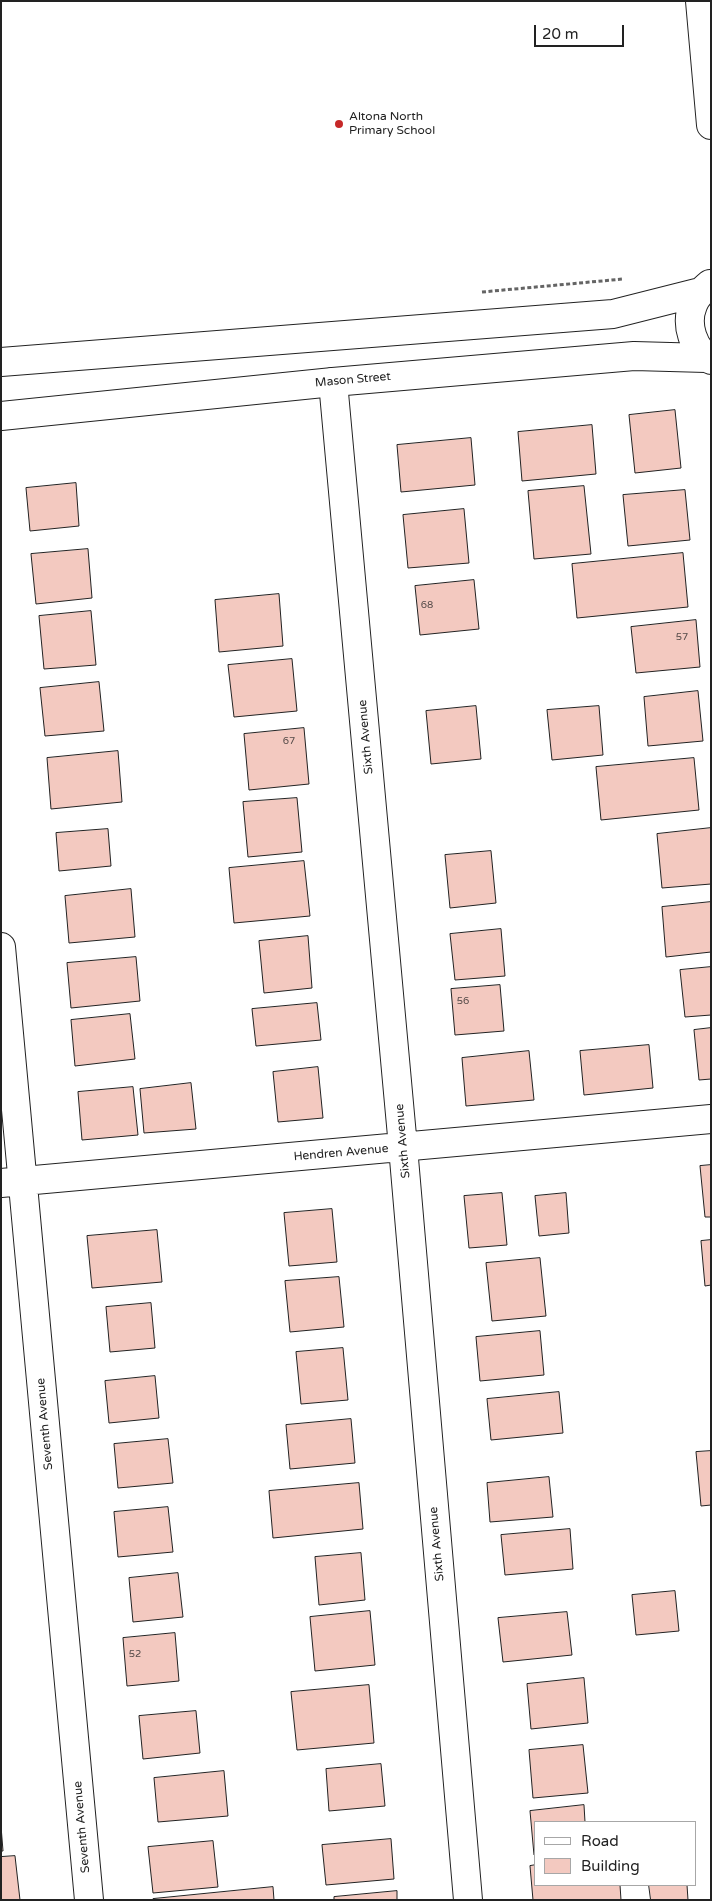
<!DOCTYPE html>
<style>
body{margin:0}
#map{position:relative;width:712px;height:1901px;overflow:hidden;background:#fff;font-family:"Varela Round",sans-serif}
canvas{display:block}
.frame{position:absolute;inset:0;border:2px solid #222;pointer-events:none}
.legend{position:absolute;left:534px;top:1821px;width:162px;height:65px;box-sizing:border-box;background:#fff;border:1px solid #a7a7a7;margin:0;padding:6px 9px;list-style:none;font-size:15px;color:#222}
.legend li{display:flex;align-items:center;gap:10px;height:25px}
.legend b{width:25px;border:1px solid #a7a7a7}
.scale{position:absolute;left:534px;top:25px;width:90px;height:22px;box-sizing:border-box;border:2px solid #222;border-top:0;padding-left:6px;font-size:15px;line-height:18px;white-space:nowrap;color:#222;-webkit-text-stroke:4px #fff;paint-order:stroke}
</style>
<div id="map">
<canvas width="712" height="1901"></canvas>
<div class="frame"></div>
<ul class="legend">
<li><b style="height:6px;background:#fff"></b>Road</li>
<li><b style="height:14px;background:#f3c9c0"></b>Building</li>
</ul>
<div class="scale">20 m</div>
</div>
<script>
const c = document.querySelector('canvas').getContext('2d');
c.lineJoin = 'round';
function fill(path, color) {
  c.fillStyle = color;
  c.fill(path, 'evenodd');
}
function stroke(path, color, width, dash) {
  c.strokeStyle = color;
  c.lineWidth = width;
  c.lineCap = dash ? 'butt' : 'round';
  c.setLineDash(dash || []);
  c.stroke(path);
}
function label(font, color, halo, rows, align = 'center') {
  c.font = font + ' "Varela Round",sans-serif';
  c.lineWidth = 4;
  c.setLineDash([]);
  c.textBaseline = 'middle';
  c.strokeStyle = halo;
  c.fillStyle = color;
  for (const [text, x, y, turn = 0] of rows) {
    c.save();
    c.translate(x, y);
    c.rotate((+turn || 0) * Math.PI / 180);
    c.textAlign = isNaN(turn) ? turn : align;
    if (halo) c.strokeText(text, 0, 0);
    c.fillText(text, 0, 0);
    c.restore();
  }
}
const building = new Path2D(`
 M 675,410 L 681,468 L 635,473 L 629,415 Z
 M 592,425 L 596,474 L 522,481 L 518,432 Z
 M 471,438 L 475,485 L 401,492 L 397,445 Z
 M 76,483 L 79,526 L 30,531 L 26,488 Z
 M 584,486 L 591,554 L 534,559 L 528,491 Z
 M 685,490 L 690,540 L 628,546 L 623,495 Z
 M 464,509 L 469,563 L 408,568 L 403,515 Z
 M 88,549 L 92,598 L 36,604 L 31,554 Z
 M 683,553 L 688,607 L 577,618 L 572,564 Z
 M 474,580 L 479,629 L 420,635 L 415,586 Z
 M 279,594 L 283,646 L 219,652 L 215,600 Z
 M 91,611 L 96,665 L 44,669 L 39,616 Z
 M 696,620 L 700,667 L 636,673 L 631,627 Z
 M 292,659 L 297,711 L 234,717 L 228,665 Z
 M 99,682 L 104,731 L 45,736 L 40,688 Z
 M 698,691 L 703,741 L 648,746 L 644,697 Z
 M 476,706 L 481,759 L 431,764 L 426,711 Z
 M 599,706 L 603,755 L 552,760 L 547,710 Z
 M 304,728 L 309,784 L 249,790 L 244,734 Z
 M 118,751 L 122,802 L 51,809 L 47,758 Z
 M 694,758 L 699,810 L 601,820 L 596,767 Z
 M 297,798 L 302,852 L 248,857 L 243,802 Z
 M 711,828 L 711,884 L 662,888 L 657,834 Z
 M 108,829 L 111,866 L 59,871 L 56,833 Z
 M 491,851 L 496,903 L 450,908 L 445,855 Z
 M 304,861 L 310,916 L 234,923 L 229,868 Z
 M 131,889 L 135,937 L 69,943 L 65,896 Z
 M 711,902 L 711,952 L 666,957 L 662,907 Z
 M 501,929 L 505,976 L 455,980 L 450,934 Z
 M 308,936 L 312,988 L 264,993 L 259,941 Z
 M 136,957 L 140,1001 L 71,1008 L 67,963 Z
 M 711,967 L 711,1015 L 685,1017 L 680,970 Z
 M 500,985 L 504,1031 L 455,1035 L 451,989 Z
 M 317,1003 L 321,1040 L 256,1046 L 252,1009 Z
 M 130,1014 L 135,1059 L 75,1066 L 71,1020 Z
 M 711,1028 L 711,1079 L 699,1080 L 694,1030 Z
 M 649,1045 L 653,1088 L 584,1095 L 580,1051 Z
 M 529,1051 L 534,1100 L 466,1106 L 462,1058 Z
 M 318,1067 L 323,1118 L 278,1122 L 273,1072 Z
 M 191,1083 L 196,1129 L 144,1133 L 140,1089 Z
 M 133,1087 L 138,1135 L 82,1140 L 78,1092 Z
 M 711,1165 L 711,1217 L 705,1217 L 700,1166 Z
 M 502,1193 L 507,1245 L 469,1248 L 464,1196 Z
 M 566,1193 L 569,1233 L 539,1236 L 535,1196 Z
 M 332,1209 L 337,1262 L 289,1266 L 284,1213 Z
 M 157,1230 L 162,1282 L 92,1288 L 87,1236 Z
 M 711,1240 L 711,1285 L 705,1286 L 701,1241 Z
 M 540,1258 L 546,1316 L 492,1321 L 486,1263 Z
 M 339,1277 L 344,1327 L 290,1332 L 285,1281 Z
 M 151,1303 L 155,1348 L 110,1352 L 106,1307 Z
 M 540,1331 L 544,1375 L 480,1381 L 476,1337 Z
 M 343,1348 L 348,1400 L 301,1404 L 296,1352 Z
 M 155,1376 L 159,1418 L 109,1423 L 105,1381 Z
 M 559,1392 L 563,1433 L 491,1440 L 487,1399 Z
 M 351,1419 L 355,1463 L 290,1469 L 286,1425 Z
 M 168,1439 L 173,1483 L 118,1488 L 114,1444 Z
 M 711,1451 L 711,1505 L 701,1506 L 696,1452 Z
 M 549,1477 L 553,1517 L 490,1522 L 487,1483 Z
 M 359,1483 L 363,1529 L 273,1538 L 269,1491 Z
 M 168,1507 L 173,1552 L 118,1557 L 114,1512 Z
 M 570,1529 L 573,1569 L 505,1575 L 501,1535 Z
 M 361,1553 L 365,1600 L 319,1605 L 315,1557 Z
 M 178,1573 L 183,1617 L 133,1622 L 129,1578 Z
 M 675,1591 L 679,1631 L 636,1635 L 632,1595 Z
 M 370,1611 L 375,1665 L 315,1671 L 310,1617 Z
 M 567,1612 L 572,1655 L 503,1662 L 498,1618 Z
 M 175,1633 L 179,1681 L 127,1686 L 123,1638 Z
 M 584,1678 L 588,1723 L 531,1729 L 527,1684 Z
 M 369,1685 L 374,1743 L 297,1750 L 291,1692 Z
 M 196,1711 L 200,1753 L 143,1759 L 139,1716 Z
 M 583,1745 L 588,1793 L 533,1798 L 529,1750 Z
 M 381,1764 L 385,1806 L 329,1811 L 326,1769 Z
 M 224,1771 L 228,1816 L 158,1822 L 154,1778 Z
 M 584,1805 L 585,1822 L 536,1822 L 536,1855 L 534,1855 L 530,1811 Z
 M 1,1826 L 3,1851 L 1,1851 Z
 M 391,1839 L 394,1879 L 326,1885 L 322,1845 Z
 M 213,1841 L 218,1887 L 153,1893 L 148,1847 Z
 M 15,1856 L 20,1900 L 1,1900 L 1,1857 Z
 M 536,1865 L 536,1885 L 620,1885 L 621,1900 L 533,1900 L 530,1866 Z
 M 649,1885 L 687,1885 L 688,1900 L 651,1900 Z
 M 273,1887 L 274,1900 L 153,1900 L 153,1899 Z
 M 397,1891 L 397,1900 L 334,1900 L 334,1897 Z`);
fill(building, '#f3c9c0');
stroke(building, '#222', 1);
const minor = new Path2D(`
 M 700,1 L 711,125
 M 333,382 L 403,1147 L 468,1900
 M 1,947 L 89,1900
 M 1,1183 L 711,1119`);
const tertiary = new Path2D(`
 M 710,284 C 703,290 696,296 693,305 C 685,324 693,350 711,360
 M 1,362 L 613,314 L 700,292
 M 1,416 L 333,382 L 634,356 L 706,358`);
stroke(minor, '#222', 30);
stroke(tertiary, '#222', 30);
stroke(new Path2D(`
 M 482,292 L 623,279`), '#646464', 3, [4, 2.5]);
stroke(minor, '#fff', 28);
stroke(tertiary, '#fff', 28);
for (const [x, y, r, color] of [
 [339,124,5,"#c62828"]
]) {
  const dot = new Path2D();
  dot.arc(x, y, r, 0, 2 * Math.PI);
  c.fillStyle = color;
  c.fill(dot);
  stroke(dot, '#fff', 2);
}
label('10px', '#564c4a', null, [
 ["68",427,605],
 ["57",682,637],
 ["67",289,741],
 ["56",463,1001],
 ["52",135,1654]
]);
label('12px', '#222', '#fff', [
 ["Altona North",349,117],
 ["Primary School",349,131]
], 'left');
label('12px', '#222', '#fff', [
 ["Mason Street",353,380,-5],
 ["Sixth Avenue",366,737,-95],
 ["Sixth Avenue",403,1141,-95],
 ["Hendren Avenue",341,1153,-5],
 ["Seventh Avenue",45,1424,-95],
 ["Sixth Avenue",437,1544,-95],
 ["Seventh Avenue",82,1827,-95]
]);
</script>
